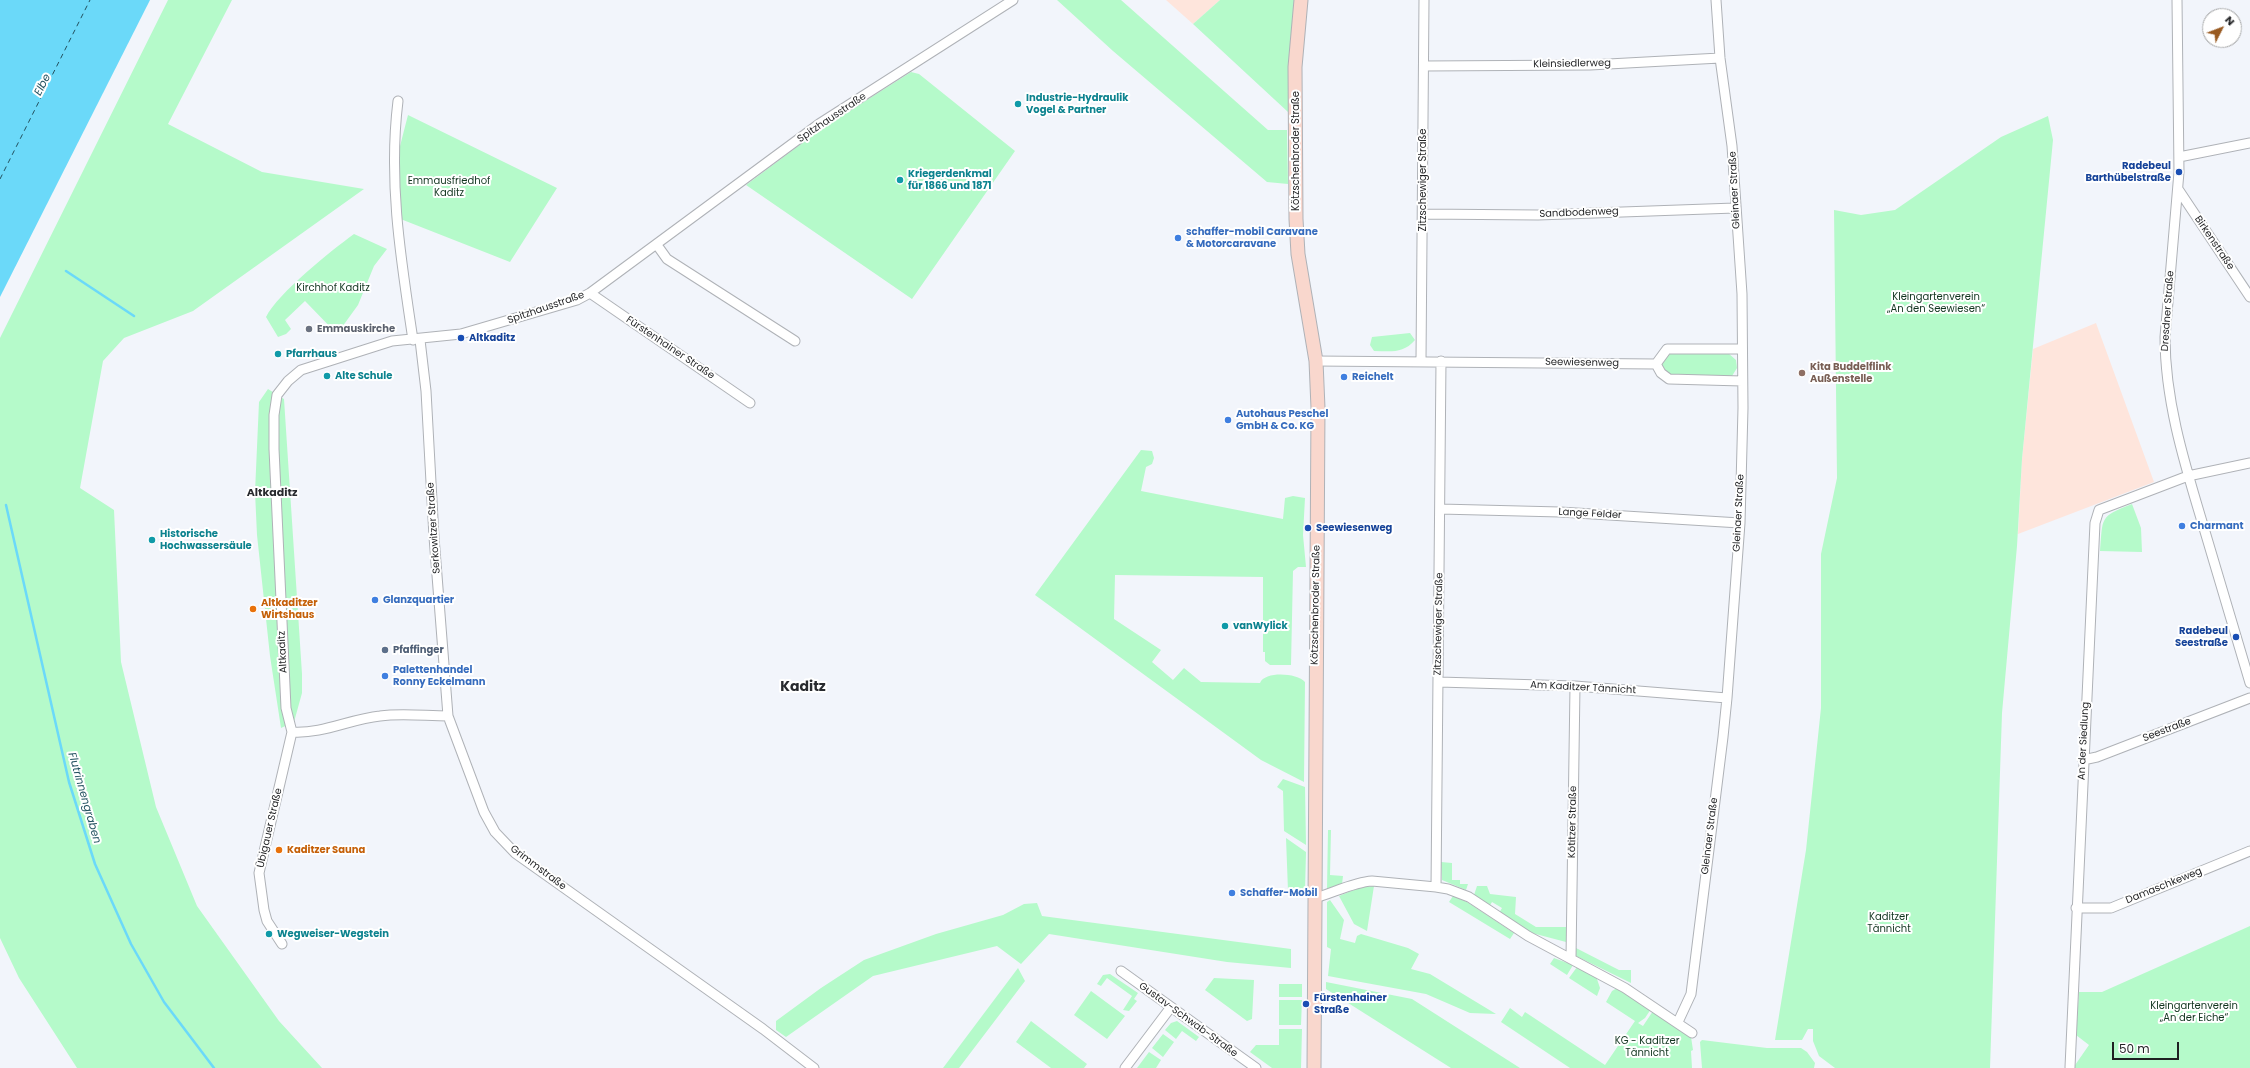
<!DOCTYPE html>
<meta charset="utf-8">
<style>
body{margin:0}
#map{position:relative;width:2250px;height:1068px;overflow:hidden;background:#f2f5fb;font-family:Poppins,sans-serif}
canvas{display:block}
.north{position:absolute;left:2202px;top:8px;width:40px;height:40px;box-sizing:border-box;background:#fff;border:1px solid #a5a6a7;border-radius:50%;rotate:48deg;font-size:11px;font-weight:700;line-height:16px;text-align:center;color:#1f2022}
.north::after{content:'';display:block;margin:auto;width:14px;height:18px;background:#995a21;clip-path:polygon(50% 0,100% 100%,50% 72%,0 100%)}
.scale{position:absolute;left:2112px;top:1042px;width:67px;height:18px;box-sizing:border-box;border:2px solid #1f2022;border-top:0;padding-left:5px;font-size:12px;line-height:14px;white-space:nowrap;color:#1f2022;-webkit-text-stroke:3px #fff;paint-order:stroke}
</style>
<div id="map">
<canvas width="2250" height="1068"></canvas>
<div class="north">N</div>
<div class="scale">50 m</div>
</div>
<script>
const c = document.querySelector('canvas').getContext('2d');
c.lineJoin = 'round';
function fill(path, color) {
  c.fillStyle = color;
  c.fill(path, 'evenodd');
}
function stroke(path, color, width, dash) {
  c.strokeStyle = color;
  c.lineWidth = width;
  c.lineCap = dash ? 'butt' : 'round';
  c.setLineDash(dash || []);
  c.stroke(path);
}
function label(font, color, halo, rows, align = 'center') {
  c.font = font + ' Poppins,sans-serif';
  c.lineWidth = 4;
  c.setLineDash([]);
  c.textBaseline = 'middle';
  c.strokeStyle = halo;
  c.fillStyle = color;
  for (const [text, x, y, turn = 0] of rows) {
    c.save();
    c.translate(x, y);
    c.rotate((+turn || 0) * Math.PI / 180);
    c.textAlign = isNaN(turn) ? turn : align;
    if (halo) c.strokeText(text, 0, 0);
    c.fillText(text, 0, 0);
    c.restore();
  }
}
fill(new Path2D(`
 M 1166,0 L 1220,0 L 1193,24 Z
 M 2096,323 L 2154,482 L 2018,534 L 2022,459 L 2033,349 Z`), '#fee5dc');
fill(new Path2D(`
 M 168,0 L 232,0 L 168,124 L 262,172 L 364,189 L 193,311 L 124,338 L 103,361 L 80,488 L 114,510 L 121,662 L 156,807 L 197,906 L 279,1021 L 322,1068 L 77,1068 L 19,978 L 0,938 L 0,338 Z
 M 1057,0 L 1121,0 L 1268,130 L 1287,130 L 1288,184 L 1267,182 L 1113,51 Z
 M 1220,0 L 1294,0 L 1288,112 L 1193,24 Z
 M 911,72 L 919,74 L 1015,151 L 912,299 L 746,185 L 821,129 Z
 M 408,115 L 557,188 L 510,262 L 398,218 L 399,150 Z
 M 2048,116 L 2053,140 L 2022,459 L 2017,546 L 2002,713 L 1990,1068 L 1835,1068 L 1819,1056 L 1813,1041 L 1813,1029 L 1808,1029 L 1802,1040 L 1775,1040 L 1806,850 L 1821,708 L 1821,554 L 1837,478 L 1834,210 L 1861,215 L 1895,210 L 2001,137 Z
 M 354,234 L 387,249 L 374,266 L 358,305 L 337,334 L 305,301 L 285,320 L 291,329 L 286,334 L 278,337 L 266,317 C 278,293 332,250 354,234 Z
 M 1410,333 L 1415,340 C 1403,354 1391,351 1374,351 L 1370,345 L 1372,337 Z
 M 1675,351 L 1728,353 L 1736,360 L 1737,368 L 1732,376 L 1670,375 L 1660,367 L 1662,359 Z
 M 268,389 L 284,399 L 302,674 L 302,693 L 294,722 L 281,728 L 270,656 L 257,535 L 255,492 L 259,402 Z
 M 1141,450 L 1152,451 L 1154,458 L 1152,464 L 1146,467 L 1141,491 L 1283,519 L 1285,498 L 1293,496 L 1305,498 L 1303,535 L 1306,567 L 1298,567 L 1293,571 L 1291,665 L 1270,665 L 1265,661 L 1265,652 L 1263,652 L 1263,577 L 1115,575 L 1114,619 L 1161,650 L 1152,662 L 1173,680 L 1184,668 L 1201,682 L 1260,683 C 1265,671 1297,673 1305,682 L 1304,782 L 1261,760 L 1035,595 Z
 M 2132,504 L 2141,528 L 2142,552 L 2100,551 C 2103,517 2099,517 2132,504 Z
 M 1283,779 L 1305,787 L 1306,845 L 1284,831 L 1283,791 L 1277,787 Z
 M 1328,830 L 1331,830 L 1330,875 L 1343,876 L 1342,884 L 1327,889 Z
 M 1286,838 L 1306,852 L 1305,891 L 1288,891 Z
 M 1441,862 L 1452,863 L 1452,880 L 1460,880 L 1460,884 L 1468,884 L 1466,890 L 1442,880 Z
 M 1374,886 L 1367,931 L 1354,924 L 1339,896 L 1361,887 Z
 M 1477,886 L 1487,886 L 1490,894 L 1516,897 L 1515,914 L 1536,927 L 1570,927 L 1569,941 L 1566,942 L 1528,932 L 1499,913 L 1502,908 L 1492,902 L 1489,907 L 1476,898 L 1474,895 Z
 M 1453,896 L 1467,902 L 1514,933 L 1510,939 L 1449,902 Z
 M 1330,900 L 1344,920 L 1340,939 L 1355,943 L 1357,936 L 1361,934 L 1408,948 L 1419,954 L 1411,969 L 1430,974 L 1496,1014 L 1470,1013 L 1426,994 L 1328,976 L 1331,949 L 1327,947 L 1327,902 Z
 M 1037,903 L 1042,916 L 1291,949 L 1291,968 L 1227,962 L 1049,934 L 1021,964 L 997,946 L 873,976 L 786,1037 L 776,1030 L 776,1021 L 821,988 L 864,960 L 936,934 L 1003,915 L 1024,904 Z
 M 2250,926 L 2250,1068 L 2073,1068 L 2089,1045 L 2076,1035 L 2079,992 L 2102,992 Z
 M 1576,948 L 1619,970 L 1631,970 L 1631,983 L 1576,956 Z
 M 1554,958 L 1573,965 L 1567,975 L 1550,964 Z
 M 1577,967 L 1596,976 L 1600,988 L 1597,996 L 1569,978 Z
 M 1018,968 L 1025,981 L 959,1068 L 943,1068 Z
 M 1110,974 L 1138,993 L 1134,999 L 1137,1001 L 1129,1011 L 1123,1010 L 1132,996 L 1107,978 L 1101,986 L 1097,984 L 1103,975 Z
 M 1214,978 L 1254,980 L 1252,1019 L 1247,1021 L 1205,990 Z
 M 1326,982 L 1412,999 L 1520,1068 L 1451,1068 L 1326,989 Z
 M 1279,984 L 1302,984 L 1302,997 L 1279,997 Z
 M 1619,987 L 1651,1009 L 1645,1018 L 1638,1023 L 1643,1026 L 1653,1011 L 1691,1037 L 1693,1050 L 1691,1051 L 1692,1068 L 1570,1068 L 1501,1022 L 1510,1008 L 1522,1017 L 1525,1012 L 1605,1065 L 1635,1021 L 1606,1002 L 1612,991 Z
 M 1091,991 L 1125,1016 L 1107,1039 L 1074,1015 Z
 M 1279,1000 L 1302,1000 L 1301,1025 L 1279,1025 Z
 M 1031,1021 L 1087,1064 L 1084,1068 L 1051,1068 L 1016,1042 Z
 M 1177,1021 L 1199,1037 L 1196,1041 L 1182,1031 L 1176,1039 L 1165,1030 L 1171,1023 Z
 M 1279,1029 L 1302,1029 L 1301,1068 L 1272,1068 L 1250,1052 L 1256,1045 L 1279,1045 Z
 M 1163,1034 L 1174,1042 L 1163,1057 L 1152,1048 Z
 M 1702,1040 L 1767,1048 L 1801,1048 L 1807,1052 L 1815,1063 L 1814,1068 L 1702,1068 L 1700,1042 Z
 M 1149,1052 L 1161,1060 L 1156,1068 L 1137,1068 Z`), '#b5faca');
fill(new Path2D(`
 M 0,0 L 150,0 L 0,297 Z`), '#6bd9f9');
stroke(new Path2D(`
 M 66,271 L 134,316
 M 6,505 L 69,782 L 95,864 L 131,944 L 164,1002 L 214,1068`), '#6bd9f9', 2.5);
stroke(new Path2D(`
 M 0,179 L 90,0`), '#235260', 1, [5, 4]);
const street = new Path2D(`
 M 2177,0 L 2179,172 L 2165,337 C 2165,405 2187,471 2206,535 C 2221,584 2235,634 2250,683
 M 1424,66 L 1590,65 L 1720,58
 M 398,101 C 388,182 401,260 413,340
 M 2179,157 L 2250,143
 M 2178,189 L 2250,297
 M 1423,214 L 1538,215 L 1735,208
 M 657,245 L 667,259 L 795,341
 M 590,293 L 750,403
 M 420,340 L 426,391 L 434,537 L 448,716 L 484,812 L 495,832 L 515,853 L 763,1029 L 814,1068
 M 1742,349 L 1667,349 L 1656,364 L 1661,373 L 1669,379 L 1742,381
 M 1421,360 L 1424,0
 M 1316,361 L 1656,364
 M 1440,509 L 1560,512 L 1740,523
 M 1439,682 L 1575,686 L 1727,698
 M 292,732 L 286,708 L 274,449 L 274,415 L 277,395 L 288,381 L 301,370 L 392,341 L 461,334 L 577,300 L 590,293 L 819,124 L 1013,0
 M 292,732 C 323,734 350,719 380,716 C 402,713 426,716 448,716
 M 2083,760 L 2097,757 L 2250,698
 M 1436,887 L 1441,361
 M 1315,898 C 1333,893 1354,882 1372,881 L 1436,887 L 1448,889 L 1469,897 L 1528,936 L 1625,988 L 1692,1033
 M 2076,908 L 2111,908 L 2250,851
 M 282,944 L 267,921 L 264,910 L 259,873 L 292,732
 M 1571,958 L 1575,686
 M 1121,971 L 1256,1068
 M 1678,1022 L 1691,994 L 1723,737 L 1727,698 L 1740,523 L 1743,408 L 1742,294 L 1732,146 L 1720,58 L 1716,0
 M 2070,1067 L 2095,523 L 2099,510 L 2188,476 L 2250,463
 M 1125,1068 L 1171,1007`);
const secondary = new Path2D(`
 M 1301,0 L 1295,67 L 1296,219 L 1298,254 L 1316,361 L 1318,408 L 1314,1068`);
stroke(street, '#afb2b7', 11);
stroke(secondary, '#afb2b7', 15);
stroke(street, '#fff', 9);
stroke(secondary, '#f9d7cd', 13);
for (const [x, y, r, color] of [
 [1018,104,4,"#0f9aa8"],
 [2179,172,4,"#1a4fb4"],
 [900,180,4,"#0f9aa8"],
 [1178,238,4,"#3f7fe0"],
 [309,329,4,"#6b7280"],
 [461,338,4,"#1a4fb4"],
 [278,354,4,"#0f9aa8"],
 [1802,373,4,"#8d6e63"],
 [327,376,4,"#0f9aa8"],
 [1344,377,4,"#3f7fe0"],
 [1228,420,4,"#3f7fe0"],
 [2182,526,4,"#3f7fe0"],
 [1308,528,4,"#1a4fb4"],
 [152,540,4,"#0f9aa8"],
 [375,600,4,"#3f7fe0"],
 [253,609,4,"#e8710a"],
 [1225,626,4,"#0f9aa8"],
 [2236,637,4,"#1a4fb4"],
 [385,650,4,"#5c6f8a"],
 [385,676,4,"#3f7fe0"],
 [279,850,4,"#e8710a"],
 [1232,893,4,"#3f7fe0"],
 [269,934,4,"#0f9aa8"],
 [1306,1004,4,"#1a4fb4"]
]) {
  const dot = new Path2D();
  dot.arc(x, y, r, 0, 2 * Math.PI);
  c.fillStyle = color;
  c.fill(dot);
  stroke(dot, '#fff', 1.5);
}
label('10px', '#1f2022', '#fff', [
 ["Kleinsiedlerweg",1572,64,-1],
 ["Spitzhausstraße",832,118,-34],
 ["Kötzschenbroder Straße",1296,151,-90],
 ["Zitzschewiger Straße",1423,180,-90],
 ["Gleinaer Straße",1735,190,-93],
 ["Sandbodenweg",1579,213,-2],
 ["Birkenstraße",2214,243,56],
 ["Spitzhausstraße",546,308,-19],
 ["Dresdner Straße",2168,311,-86],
 ["Fürstenhainer Straße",670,348,34],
 ["Seewiesenweg",1582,363,1],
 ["Gleinaer Straße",1739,513,-87],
 ["Lange Felder",1590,514,3],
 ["Serkowitzer Straße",434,528,-94],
 ["Kötzschenbroder Straße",1316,605,-89],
 ["Zitzschewiger Straße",1439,624,-89],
 ["Altkaditz",283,652,-93],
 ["Am Kaditzer Tännicht",1583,688,3],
 ["Seestraße",2167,730,-21],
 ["An der Siedlung",2084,741,-87],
 ["Kötitzer Straße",1573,822,-89],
 ["Übigauer Straße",270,828,-77],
 ["Gleinaer Straße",1710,836,-83],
 ["Grimmstraße",538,868,37],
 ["Damaschkeweg",2164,886,-22],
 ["Gustav-Schwab-Straße",1188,1020,36]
]);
label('bold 10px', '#0d838f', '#fff', [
 ["Industrie-Hydraulik",1026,98],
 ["Vogel & Partner",1026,110],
 ["Kriegerdenkmal",908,174],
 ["für 1866 und 1871",908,186],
 ["Pfarrhaus",286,354],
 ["Alte Schule",335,376],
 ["Historische",160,534],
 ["Hochwassersäule",160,546],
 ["vanWylick",1233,626],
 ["Wegweiser-Wegstein",277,934]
], 'left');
label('bold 10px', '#164399', '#fff', [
 ["Radebeul",2171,166,"right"],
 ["Barthübelstraße",2171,178,"right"],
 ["Altkaditz",469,338],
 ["Seewiesenweg",1316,528],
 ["Radebeul",2228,631,"right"],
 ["Seestraße",2228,643,"right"],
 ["Fürstenhainer",1314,998],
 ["Straße",1314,1010]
], 'left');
label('10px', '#123520', '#fff', [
 ["Emmausfriedhof",449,181],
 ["Kaditz",449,193],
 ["Kirchhof Kaditz",333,288],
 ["Kleingartenverein",1936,297],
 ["„An den Seewiesen“",1936,309],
 ["Kaditzer",1889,917],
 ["Tännicht",1889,929],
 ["Kleingartenverein",2194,1006],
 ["„An der Eiche“",2194,1018],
 ["KG - Kaditzer",1647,1041],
 ["Tännicht",1647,1053]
]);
label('bold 10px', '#366cbe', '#fff', [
 ["schaffer-mobil Caravane",1186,232],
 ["& Motorcaravane",1186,244],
 ["Reichelt",1352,377],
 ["Autohaus Peschel",1236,414],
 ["GmbH & Co. KG",1236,426],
 ["Charmant",2190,526],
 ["Glanzquartier",383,600],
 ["Palettenhandel",393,670],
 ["Ronny Eckelmann",393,682],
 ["Schaffer-Mobil",1240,893]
], 'left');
label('bold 10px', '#5b616d', '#fff', [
 ["Emmauskirche",317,329]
], 'left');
label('bold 10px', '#785e54', '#fff', [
 ["Kita Buddelflink",1810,367],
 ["Außenstelle",1810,379]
], 'left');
label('bold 10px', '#c56008', '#fff', [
 ["Altkaditzer",261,603],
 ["Wirtshaus",261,615],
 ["Kaditzer Sauna",287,850]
], 'left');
label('bold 10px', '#4e5e75', '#fff', [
 ["Pfaffinger",393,650]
], 'left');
label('italic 11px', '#235260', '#fff', [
 ["Elbe",43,85,-63],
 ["Flutrinnengraben",84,798,74]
]);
label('bold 11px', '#282a2e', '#fff', [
 ["Altkaditz",272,493]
]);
label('bold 14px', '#282a2e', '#fff', [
 ["Kaditz",803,687]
]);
</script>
